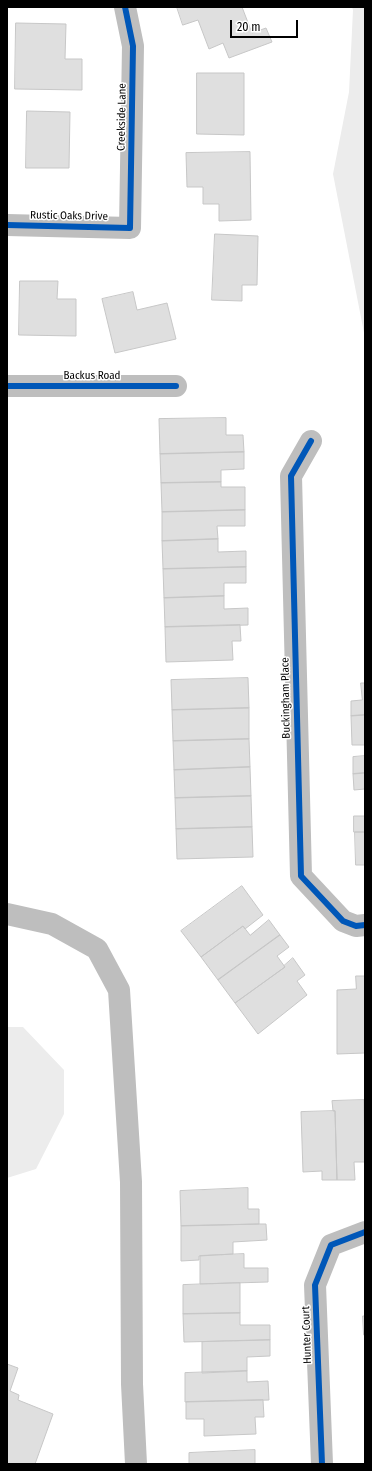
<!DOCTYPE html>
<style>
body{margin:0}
#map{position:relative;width:372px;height:1471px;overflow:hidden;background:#fff;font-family:"Fira Sans Condensed",sans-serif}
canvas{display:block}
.frame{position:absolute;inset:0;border:8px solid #000;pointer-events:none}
.scale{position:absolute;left:230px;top:20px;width:68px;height:18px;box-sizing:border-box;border:2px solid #000;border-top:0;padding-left:5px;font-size:12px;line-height:14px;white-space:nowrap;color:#000;-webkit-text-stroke:3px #fff;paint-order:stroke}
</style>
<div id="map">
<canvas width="372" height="1471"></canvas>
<div class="frame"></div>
<div class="scale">20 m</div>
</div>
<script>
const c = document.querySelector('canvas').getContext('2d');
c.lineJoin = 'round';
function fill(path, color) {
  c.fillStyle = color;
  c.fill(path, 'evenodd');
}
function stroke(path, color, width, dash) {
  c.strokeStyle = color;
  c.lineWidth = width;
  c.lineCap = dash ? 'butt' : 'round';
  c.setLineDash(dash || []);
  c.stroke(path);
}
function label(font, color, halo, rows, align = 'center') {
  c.font = font + ' "Fira Sans Condensed",sans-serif';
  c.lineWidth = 3;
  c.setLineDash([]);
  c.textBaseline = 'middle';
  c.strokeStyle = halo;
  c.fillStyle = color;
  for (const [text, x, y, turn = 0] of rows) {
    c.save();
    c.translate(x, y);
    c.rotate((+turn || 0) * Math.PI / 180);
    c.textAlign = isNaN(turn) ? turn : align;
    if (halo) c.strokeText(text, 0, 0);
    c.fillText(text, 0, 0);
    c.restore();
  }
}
fill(new Path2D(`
 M 352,7 L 365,7 L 365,338 L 333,174 L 349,92 L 353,10 Z
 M 7,1027 L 23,1027 L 64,1070 L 64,1114 L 36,1169 L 7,1178 Z`), '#ececec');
const building = new Path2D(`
 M 177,7 L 242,7 L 252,33 L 266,28 L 272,42 L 229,58 L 223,43 L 209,49 L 198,20 L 183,25 Z
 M 16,23 L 66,24 L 65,59 L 82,59 L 82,90 L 15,89 Z
 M 197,73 L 244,73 L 244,135 L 197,134 Z
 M 27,111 L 70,112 L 69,168 L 26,168 Z
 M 250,152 L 251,220 L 219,221 L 219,204 L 203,204 L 203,187 L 187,187 L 186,153 Z
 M 215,234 L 258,236 L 257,285 L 242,285 L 242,301 L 212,300 Z
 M 20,281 L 58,281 L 57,299 L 76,299 L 76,336 L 19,335 Z
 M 133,292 L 137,310 L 167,303 L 176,339 L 115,353 L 102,299 Z
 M 226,418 L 226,435 L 243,435 L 244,452 L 160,454 L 159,419 Z
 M 244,452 L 244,469 L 221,470 L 221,482 L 161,483 L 160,454 Z
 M 221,482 L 221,487 L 245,487 L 245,510 L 162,512 L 161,483 Z
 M 245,510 L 245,526 L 217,526 L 218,539 L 162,541 L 162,512 Z
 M 218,539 L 218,552 L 246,551 L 246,567 L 163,569 L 162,541 Z
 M 246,567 L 246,583 L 224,583 L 224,596 L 164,598 L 163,569 Z
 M 224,596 L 224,609 L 248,608 L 248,625 L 165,627 L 164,598 Z
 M 240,625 L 241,641 L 232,641 L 233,660 L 166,662 L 165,627 Z
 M 248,678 L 249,708 L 172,710 L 171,680 Z
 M 361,683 L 365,683 L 365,715 L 351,716 L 351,701 L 362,700 Z
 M 249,708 L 249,739 L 173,741 L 172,710 Z
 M 365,715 L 365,745 L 352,745 L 351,716 Z
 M 249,739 L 250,767 L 174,770 L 173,741 Z
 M 365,756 L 365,773 L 353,774 L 353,757 Z
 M 250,767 L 251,796 L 175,798 L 174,770 Z
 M 365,773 L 365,789 L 354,790 L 353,774 Z
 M 251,796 L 252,827 L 176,829 L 175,798 Z
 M 354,816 L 365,816 L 365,832 L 354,832 Z
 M 252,827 L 253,857 L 177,859 L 176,829 Z
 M 355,832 L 365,832 L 365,865 L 356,865 Z
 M 242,886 L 263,915 L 245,929 L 243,926 L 201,957 L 181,931 Z
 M 269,920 L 280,935 L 218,980 L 201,957 L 243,926 L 250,935 Z
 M 280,935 L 289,947 L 277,956 L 285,967 L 235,1003 L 218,980 Z
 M 293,958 L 305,975 L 297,981 L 307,995 L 258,1034 L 235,1003 L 285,967 L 284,966 Z
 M 356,976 L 365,976 L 365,1053 L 337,1054 L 337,990 L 356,989 Z
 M 364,1100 L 365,1162 L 354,1162 L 355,1180 L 337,1180 L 335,1111 L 333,1111 L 332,1101 Z
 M 335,1111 L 337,1180 L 322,1180 L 322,1171 L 303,1172 L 301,1112 Z
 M 248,1188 L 248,1209 L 259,1209 L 259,1224 L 181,1226 L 180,1191 Z
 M 259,1224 L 266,1224 L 267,1240 L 233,1242 L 233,1254 L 199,1256 L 199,1260 L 181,1261 L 181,1226 Z
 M 244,1254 L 244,1268 L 268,1268 L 268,1282 L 200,1284 L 200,1256 Z
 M 240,1283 L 240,1313 L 183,1314 L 183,1285 Z
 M 240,1313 L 240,1325 L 270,1325 L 270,1340 L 184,1342 L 183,1314 Z
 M 363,1316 L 365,1316 L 365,1335 L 364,1335 Z
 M 270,1340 L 270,1356 L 247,1357 L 247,1371 L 202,1373 L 202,1342 Z
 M 7,1364 L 18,1368 L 10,1391 L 19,1395 L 18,1400 L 53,1414 L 35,1464 L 7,1464 Z
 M 247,1371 L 247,1382 L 268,1381 L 269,1400 L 185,1402 L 185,1373 Z
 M 263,1400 L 264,1417 L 255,1417 L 256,1434 L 204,1436 L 204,1419 L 186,1419 L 186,1402 Z
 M 255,1450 L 255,1464 L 189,1464 L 189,1453 Z`);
fill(building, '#dfdfdf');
stroke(building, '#c7c7c7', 1);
stroke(new Path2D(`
 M 7,225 L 130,228 L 133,46 L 125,7
 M 7,386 L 176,386
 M 311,441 L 291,476 L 301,876 L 343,921 L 356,926 L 365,925
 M 7,914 L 52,924 L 97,949 L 119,990 L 131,1182 L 132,1384 L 136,1464
 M 322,1464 L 315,1285 L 331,1245 L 365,1232`), '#bebebe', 22);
stroke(new Path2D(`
 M 7,225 L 130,228 L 133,46 L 125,7
 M 7,386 L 176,386
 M 311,441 L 291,476 L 301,876 L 343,921 L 356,926 L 365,925
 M 322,1464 L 315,1285 L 331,1245 L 365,1232`), '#0057b8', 6);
label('11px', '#000', '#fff', [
 ["Creekside Lane",122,117,-89],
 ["Rustic Oaks Drive",69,216,1],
 ["Backus Road",92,376],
 ["Buckingham Place",286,698,-91],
 ["Hunter Court",307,1335,-92]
]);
</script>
